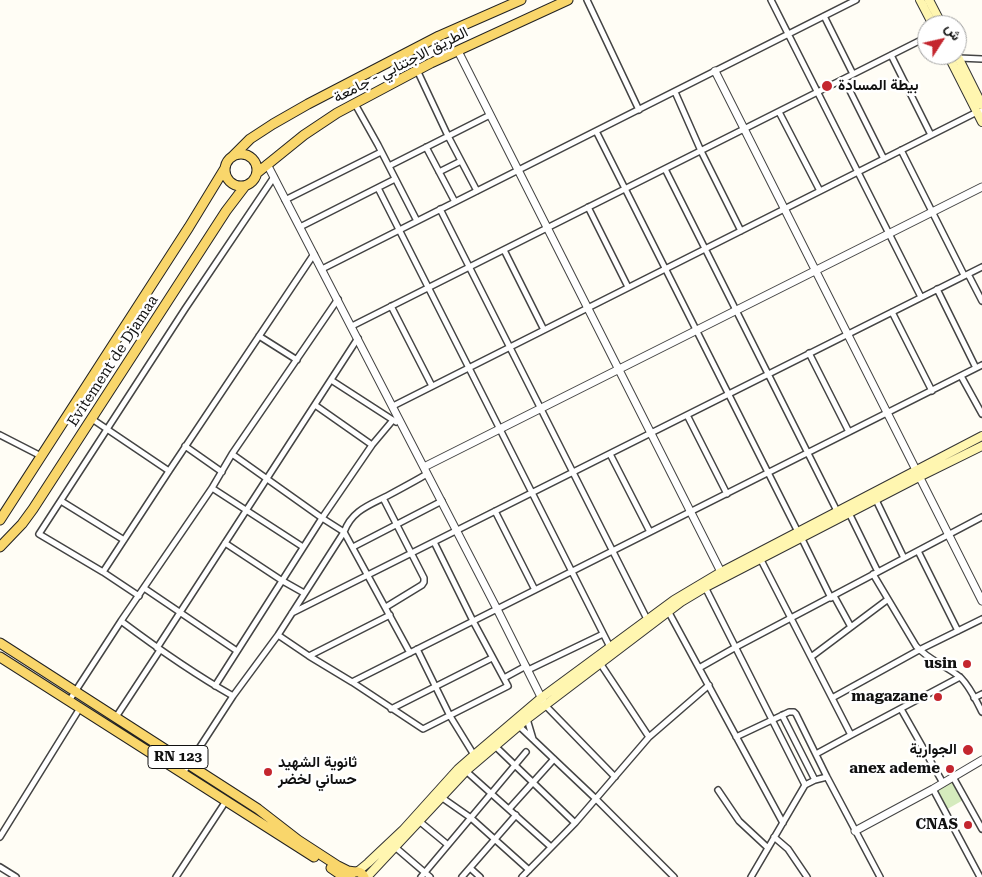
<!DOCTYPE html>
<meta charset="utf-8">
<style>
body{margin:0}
#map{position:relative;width:982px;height:877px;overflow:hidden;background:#fffdf5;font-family:"Roboto Serif",Vazirmatn,serif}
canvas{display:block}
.north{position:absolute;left:917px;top:15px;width:50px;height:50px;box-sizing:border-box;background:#fff;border:1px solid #a0a0a0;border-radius:50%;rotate:55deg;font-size:14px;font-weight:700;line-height:20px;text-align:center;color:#111}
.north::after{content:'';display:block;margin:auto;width:18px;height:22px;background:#c4262e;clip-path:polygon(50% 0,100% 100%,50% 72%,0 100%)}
</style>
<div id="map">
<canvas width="982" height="877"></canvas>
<div class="north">ش</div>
</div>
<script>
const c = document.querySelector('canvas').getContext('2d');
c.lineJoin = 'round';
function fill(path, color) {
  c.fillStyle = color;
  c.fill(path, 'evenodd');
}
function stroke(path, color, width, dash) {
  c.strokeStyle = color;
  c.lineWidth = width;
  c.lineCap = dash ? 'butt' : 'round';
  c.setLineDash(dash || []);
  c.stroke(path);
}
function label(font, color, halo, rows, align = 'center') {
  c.font = font + ' "Roboto Serif",Vazirmatn,serif';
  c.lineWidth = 5;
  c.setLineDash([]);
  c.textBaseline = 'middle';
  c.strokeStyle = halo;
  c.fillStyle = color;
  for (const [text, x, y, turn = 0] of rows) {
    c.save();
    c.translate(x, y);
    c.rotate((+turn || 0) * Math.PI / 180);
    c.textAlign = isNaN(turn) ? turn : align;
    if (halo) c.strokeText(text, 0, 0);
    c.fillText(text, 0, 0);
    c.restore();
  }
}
fill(new Path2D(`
 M 953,778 L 965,799 L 944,811 L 933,790 Z`), '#d5ebbd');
const minor = new Path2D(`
 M 587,0 L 639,110
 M 771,0 L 921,297
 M 824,16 L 853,74
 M 891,55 L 931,135
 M 959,58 L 982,59
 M 417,70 L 448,136 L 477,191
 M 844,79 L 884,159
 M 675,92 L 701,151 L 741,231
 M 355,104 L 378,145 L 417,221
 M 779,112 L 820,191
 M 596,131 L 798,532
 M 426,147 L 455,202
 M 901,150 L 964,275
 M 389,166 L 490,115
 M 665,169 L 837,511
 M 439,172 L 461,161
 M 378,188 L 610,647
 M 285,200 L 381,152
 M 588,207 L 628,287
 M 440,209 L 647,619
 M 300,227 L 395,179
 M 504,250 L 544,330
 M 322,269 L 856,0
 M 968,274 L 982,301
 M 937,289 L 976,368
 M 391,306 L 432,386
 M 892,312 L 932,391
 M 352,326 L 927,37
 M 259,336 L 297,360
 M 809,353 L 849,432
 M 961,376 L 982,414
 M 331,380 L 396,422
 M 315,405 L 372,445
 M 393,406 L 977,112 L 982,111
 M 687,415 L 727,494
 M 92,419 L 169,471
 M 0,435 L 41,456
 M 185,446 L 222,472
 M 610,454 L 650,532
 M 212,488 L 303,547
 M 383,498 L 424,578 L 424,582 L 422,585 L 386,607
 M 876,500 L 904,558
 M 61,501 L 124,540
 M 495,511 L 535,590
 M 849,513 L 878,572
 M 802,539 L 831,598
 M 225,543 L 281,580 L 304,593
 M 353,547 L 442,501
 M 918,551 L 958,631
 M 761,560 L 851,735 L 960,677
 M 103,572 L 169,471 L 314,254
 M 873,574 L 916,646 C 928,660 947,666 961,678 C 970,687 976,700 982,712
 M 704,585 L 805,785
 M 144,588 L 237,651
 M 139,596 L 103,572 L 39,534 L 185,309 L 274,177
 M 834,596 L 851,627
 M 667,609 L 783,823
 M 292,613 L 982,267
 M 121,621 C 157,648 194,674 233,696
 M 278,635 L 309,656 L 352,682 L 423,729 L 508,686 L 473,621 L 434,542
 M 157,648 L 358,338
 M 417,649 L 450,716 L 474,755
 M 410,653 L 344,532 C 352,510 370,505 389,495 C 402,488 415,481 427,474
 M 309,656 L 390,615
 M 811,657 L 887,600
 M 600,663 L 649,737
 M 699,668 L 736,647 L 982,517
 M 528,670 L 603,634
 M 504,678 L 526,666
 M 352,682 L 982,365
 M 215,686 L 322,518 L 372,445 L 393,420
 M 832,698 L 919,650 L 982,619
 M 974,698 L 982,694
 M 69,701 L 121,621 L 212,488 L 232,454 L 338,299
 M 545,705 L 615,777
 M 391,709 L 492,658
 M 901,709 L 943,783
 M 782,715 L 815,780
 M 116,717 L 160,650
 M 527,719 L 533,739
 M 519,726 L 596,799 L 674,877
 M 736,737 L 789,712 L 794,712 L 796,714 L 827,777 L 880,877
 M 495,746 L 575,823
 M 816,754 L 851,735
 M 466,771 L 551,847
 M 183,773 L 233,696 L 278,635 L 344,532 L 322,518 L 232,454
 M 953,777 L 982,829
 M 933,789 L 980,877
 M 718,790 L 739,821 L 768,848
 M 441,797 L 471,818 L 529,870
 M 509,809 L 554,759
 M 419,821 L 448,845
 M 0,837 L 80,708
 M 774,837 L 788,849 L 807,877
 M 395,847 L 430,877
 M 0,867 L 16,877
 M 470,868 L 480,877
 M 176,877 L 226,801
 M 421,877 L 526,752
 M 462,877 L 516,815
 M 522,877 L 575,823 L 649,737 L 709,685
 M 751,877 L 805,785 L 815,780 L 827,777`);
const tertiary = new Path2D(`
 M 458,51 L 723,576
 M 715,71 L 982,601
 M 267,164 L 497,609 L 544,703
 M 424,467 L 982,187
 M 855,831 L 933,789 L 982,760`);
const secondary = new Path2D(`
 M 920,0 L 933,25
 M 929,0 L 942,25
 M 948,55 L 982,122
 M 957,55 L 982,105
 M 357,872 L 368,863 L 403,830 L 458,769 L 474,755 L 541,698 L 674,600 L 721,572 L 982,436
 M 367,877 L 466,771 L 527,719 L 681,602 L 706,587 L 919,477 L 982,446`);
const primary = new Path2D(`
 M225 170a16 16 0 1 1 32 0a16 16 0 1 1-32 0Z
 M 233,156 L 250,139 L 273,124 L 308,104 L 439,36 L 521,0
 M 257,173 L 304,135 L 337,113 L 431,63 L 568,0
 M 0,520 L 189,227 L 225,168
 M 0,547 L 22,524 L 33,509 L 226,211 L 245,186
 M 0,643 L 258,809 L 298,840 L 338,866 L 348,871 L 355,872
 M 0,657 L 314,857
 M 331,868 L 344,877
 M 350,875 C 355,870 361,871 364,877`);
stroke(minor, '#444', 8);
stroke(tertiary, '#444', 9);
stroke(secondary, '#333', 10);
stroke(primary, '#222', 11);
stroke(minor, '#fff', 5);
stroke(tertiary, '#fff', 7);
stroke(secondary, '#fff6b0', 8);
stroke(primary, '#f9d66b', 9);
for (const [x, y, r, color] of [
 [827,86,6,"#c4262e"],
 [967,664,5,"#c4262e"],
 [938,697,5,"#c4262e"],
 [968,750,6,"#c4262e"],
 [950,769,5,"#c4262e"],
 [268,772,5,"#c4262e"],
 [968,825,5,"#c4262e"]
]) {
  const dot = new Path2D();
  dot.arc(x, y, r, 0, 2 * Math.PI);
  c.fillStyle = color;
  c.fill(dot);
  stroke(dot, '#fff', 2);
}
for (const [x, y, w] of [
 [178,757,60]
]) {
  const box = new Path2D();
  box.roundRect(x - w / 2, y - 11.5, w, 23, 4);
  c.fillStyle = '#fff';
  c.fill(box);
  stroke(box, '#111', 1);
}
label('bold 14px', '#111', null, [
 ["RN 123",178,757]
]);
label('15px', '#111', '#fff', [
 ["الطريق الاجتنابي - جامعة",401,65,-27],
 ["Evitement de Djamaa",113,361,-57]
]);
label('bold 15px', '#111', '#fff', [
 ["بيطة المسادة",838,86,"left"],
 ["usin",957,664],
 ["magazane",928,697],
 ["الجوارية",957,750],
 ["ثانوية الشهيد",278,763,"left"],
 ["حساني لخضر",278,780,"left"],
 ["anex ademe",940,769],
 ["CNAS",958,825]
], 'right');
</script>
